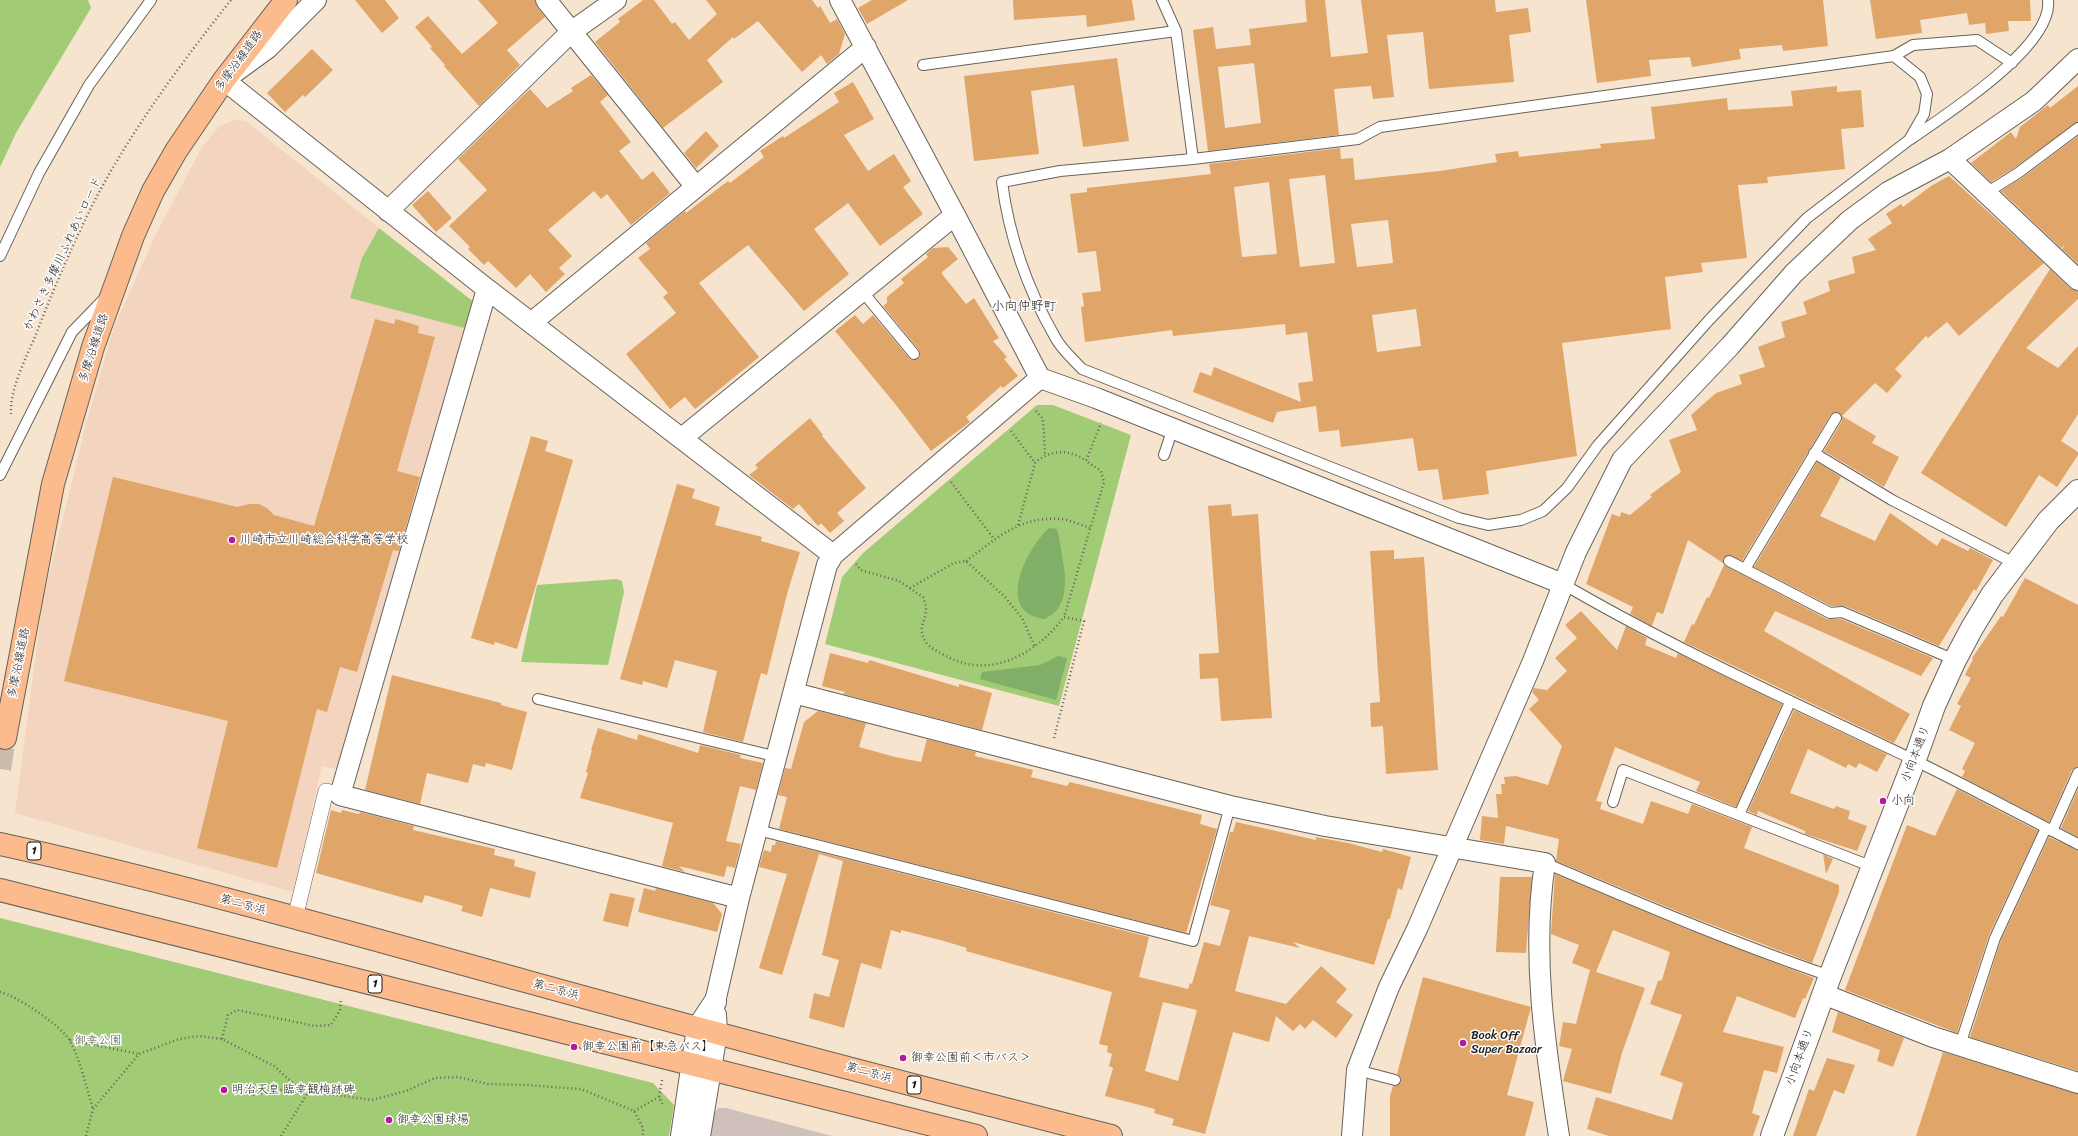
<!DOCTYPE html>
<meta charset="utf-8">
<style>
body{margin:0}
canvas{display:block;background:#f6e4ce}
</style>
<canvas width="2078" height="1136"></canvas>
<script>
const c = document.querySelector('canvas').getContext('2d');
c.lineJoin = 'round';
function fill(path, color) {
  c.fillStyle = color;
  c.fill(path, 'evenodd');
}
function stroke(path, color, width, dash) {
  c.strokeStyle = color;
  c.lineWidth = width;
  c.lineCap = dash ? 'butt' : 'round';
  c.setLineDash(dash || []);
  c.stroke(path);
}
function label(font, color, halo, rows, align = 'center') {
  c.font = font + ' Sriracha,"Klee One",sans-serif';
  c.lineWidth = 3;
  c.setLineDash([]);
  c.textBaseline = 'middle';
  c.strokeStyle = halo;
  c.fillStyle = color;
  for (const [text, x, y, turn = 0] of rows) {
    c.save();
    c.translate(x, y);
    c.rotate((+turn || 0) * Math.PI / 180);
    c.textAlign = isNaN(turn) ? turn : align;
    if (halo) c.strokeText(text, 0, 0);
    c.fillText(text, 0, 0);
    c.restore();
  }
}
fill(new Path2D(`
 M 233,120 L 246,121 L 379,228 L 362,258 L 468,329 L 341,770 L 322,766 L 293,892 L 15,813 L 43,600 L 86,424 L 114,327 L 155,236 L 202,147 L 219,127 Z`), '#f3d4bf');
fill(new Path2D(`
 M 718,1108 L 726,1108 L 832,1136 L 711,1136 L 714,1114 Z`), '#cfc0bb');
fill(new Path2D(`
 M 0,0 L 88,0 L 91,8 L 16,133 L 0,167 Z
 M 379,228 L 475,303 L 468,329 L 350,298 L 362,258 Z
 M 1037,405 L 1053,405 L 1131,435 L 1059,706 L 825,644 L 842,577 L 863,553 Z
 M 617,579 L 622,581 L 624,592 L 608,665 L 521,662 L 537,585 Z
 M 0,918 L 653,1083 L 674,1105 L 669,1136 L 0,1136 Z`), '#a2cb76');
fill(new Path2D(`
 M 1049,528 L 1057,529 L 1059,537 C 1062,559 1072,590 1057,610 C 1055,613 1049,616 1045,619 C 993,613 1027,548 1049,528 Z
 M 1058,656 L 1067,658 L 1056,700 L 980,679 L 982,672 L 1040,665 Z`), '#81af67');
fill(new Path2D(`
 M 355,0 L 385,0 L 399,18 L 382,33 Z
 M 478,0 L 535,0 L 537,7 L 545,17 L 507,50 L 520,65 L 479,106 L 444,66 L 445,65 L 430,48 L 432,47 L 415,27 L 428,16 L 462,54 L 498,23 Z
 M 643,0 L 654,0 L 672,24 L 675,22 L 689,40 L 717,14 L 706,0 L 812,0 L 818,8 L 820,6 L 830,23 L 837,19 L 845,34 L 839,54 L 827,64 L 821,55 L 802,72 L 758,21 L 734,39 L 733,37 L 707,60 L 723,82 L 663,128 L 595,42 L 620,22 L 618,19 Z
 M 872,0 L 908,0 L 867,24 L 858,8 Z
 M 1013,0 L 1132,0 L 1135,20 L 1087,27 L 1086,15 L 1014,20 Z
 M 1305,0 L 1325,0 L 1331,57 L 1368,53 L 1361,0 L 1495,0 L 1496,12 L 1528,8 L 1531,32 L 1509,35 L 1514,82 L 1429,89 L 1423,32 L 1387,35 L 1394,97 L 1373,99 L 1371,86 L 1334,89 L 1339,135 L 1208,151 L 1193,30 L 1213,27 L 1216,49 L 1251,45 L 1249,29 L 1307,22 ZM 1254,63 L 1261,123 L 1225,128 L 1218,67 Z
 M 1586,0 L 1823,0 L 1828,46 L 1783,51 L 1782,45 L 1739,49 L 1741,59 L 1692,67 L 1690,57 L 1649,60 L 1651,76 L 1597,83 Z
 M 1870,0 L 2030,0 L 2031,21 L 2008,21 L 2009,31 L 1986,34 L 1985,23 L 1969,25 L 1967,13 L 1920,20 L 1922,33 L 1876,39 Z
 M 312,49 L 333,70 L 305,97 L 303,95 L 285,112 L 267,93 Z
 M 1117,58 L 1129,141 L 1083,147 L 1074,85 L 1031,91 L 1039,154 L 974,161 L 964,76 Z
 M 591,75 L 608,95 L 600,102 L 631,142 L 619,151 L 642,180 L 653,171 L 670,193 L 631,225 L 607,194 L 601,199 L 594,191 L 548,230 L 572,256 L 559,268 L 565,274 L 546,292 L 530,274 L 516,288 L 488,261 L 484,265 L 468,249 L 470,247 L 449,226 L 487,190 L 458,159 L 530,89 L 547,108 L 573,91 L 571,88 Z
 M 853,82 L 874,119 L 844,135 L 868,171 L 894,154 L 911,181 L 903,187 L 923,214 L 880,246 L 848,203 L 814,229 L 849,274 L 804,311 L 748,245 L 699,283 L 759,357 L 695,409 L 685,397 L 670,409 L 626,354 L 676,313 L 663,297 L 668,293 L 638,258 L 650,249 L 646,243 L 685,211 L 686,213 L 728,181 L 730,183 L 764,157 L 760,151 L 783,136 L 784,138 L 839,102 L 834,93 Z
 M 1837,86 L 1837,92 L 1861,90 L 1864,127 L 1841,129 L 1845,169 L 1767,177 L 1768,183 L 1738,185 L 1747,258 L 1701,263 L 1703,272 L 1665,277 L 1671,329 L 1562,343 L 1577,456 L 1486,471 L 1489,494 L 1443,500 L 1438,469 L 1418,471 L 1413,438 L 1341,447 L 1339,430 L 1319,432 L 1316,406 L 1277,412 L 1273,423 L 1193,392 L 1200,372 L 1211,376 L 1214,367 L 1301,402 L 1298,383 L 1313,381 L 1307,332 L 1286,335 L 1285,324 L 1173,336 L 1172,330 L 1085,342 L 1081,307 L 1084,306 L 1082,293 L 1101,291 L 1096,251 L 1078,253 L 1070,194 L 1087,192 L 1087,188 L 1211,174 L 1209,164 L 1340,148 L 1341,159 L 1353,158 L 1355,180 L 1440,171 L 1497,162 L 1495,154 L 1518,151 L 1519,157 L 1536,155 L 1601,148 L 1600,144 L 1655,139 L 1651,107 L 1727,98 L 1728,110 L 1793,106 L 1791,91 ZM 1325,175 L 1335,263 L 1300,267 L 1289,179 ZM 1269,182 L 1277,254 L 1242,257 L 1234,187 ZM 1388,220 L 1393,263 L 1357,267 L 1351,224 ZM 1416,309 L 1421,346 L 1377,352 L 1372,315 Z
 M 2078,86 L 2078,122 L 2014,168 L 1991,182 L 1971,163 L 2011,132 L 2016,139 L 2020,127 L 2048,105 L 2050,108 Z
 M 706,131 L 719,146 L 696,168 L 684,153 Z
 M 2078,136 L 2078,264 L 2062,249 L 2065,245 L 2061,248 L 2001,191 L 2022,178 Z
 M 1949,176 L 2044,263 L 1959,336 L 1947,322 L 1928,338 L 1926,336 L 1895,369 L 1902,376 L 1887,393 L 1875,383 L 1842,416 L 1837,412 L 1831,414 L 1742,561 L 1728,555 L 1723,558 L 1723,563 L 1688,540 L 1663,614 L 1657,612 L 1652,626 L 1630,614 L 1633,607 L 1586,584 L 1612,514 L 1620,517 L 1621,512 L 1630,515 L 1652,497 L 1650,495 L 1681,472 L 1669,440 L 1697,430 L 1691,415 L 1716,393 L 1742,384 L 1739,375 L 1765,367 L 1758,347 L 1785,337 L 1781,322 L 1807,314 L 1803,302 L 1830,291 L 1828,281 L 1855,273 L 1852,257 L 1876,250 L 1868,239 L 1892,223 L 1886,214 L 1901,204 L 1903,207 L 1931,186 Z
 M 428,191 L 452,218 L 436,232 L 412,205 Z
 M 948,247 L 958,259 L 942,272 L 942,274 L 966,304 L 974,298 L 999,338 L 993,341 L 1007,357 L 1004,359 L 1018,376 L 1003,388 L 1001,386 L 966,417 L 970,422 L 931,451 L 896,405 L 835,331 L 855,315 L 863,324 L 873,315 L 909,358 L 912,360 L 918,359 L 920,356 L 919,350 L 883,306 L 887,303 L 887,297 L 904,283 L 901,279 L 928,257 L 926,254 L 933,248 Z
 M 2050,269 L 2070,288 L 2078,291 L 2078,299 L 2026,348 L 2058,368 L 2078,346 L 2078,414 L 2061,441 L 2078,452 L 2078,455 L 2057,487 L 2039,475 L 2006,527 L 1921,473 Z
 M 375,319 L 394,324 L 396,319 L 419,326 L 418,333 L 435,337 L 397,471 L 420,477 L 399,551 L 393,550 L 357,672 L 340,667 L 327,712 L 317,709 L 277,868 L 197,848 L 228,721 L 64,681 L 113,477 L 237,507 L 249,504 L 259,504 L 267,508 L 274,515 L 314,526 Z
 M 1842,416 L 1876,436 L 1872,443 L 1899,457 L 1884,487 L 1824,451 L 1842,421 Z
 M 810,418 L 823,435 L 822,436 L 866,488 L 837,513 L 844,521 L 830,533 L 821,523 L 818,526 L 799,504 L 793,509 L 749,475 L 758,468 L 755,465 Z
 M 531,436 L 548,441 L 545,451 L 573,460 L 517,649 L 495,642 L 494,645 L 471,638 Z
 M 1817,462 L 1841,477 L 1820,516 L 1875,541 L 1890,513 L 1937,546 L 1942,538 L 1968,551 L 1970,548 L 1993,560 L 1976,591 L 1974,589 L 1939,646 L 1845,606 L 1831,606 L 1754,567 Z
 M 677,484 L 695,489 L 692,498 L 720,507 L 715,525 L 762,537 L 761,541 L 800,552 L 787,594 L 767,675 L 761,673 L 743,742 L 703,732 L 717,671 L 675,660 L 667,688 L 643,681 L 642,685 L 620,679 Z
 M 1231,504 L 1232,516 L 1258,514 L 1272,718 L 1221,721 L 1218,678 L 1200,679 L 1199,654 L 1219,653 L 1208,506 Z
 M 1394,550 L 1394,559 L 1424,557 L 1438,770 L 1386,774 L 1383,726 L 1371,727 L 1370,703 L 1380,702 L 1370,551 Z
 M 1724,565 L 1827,619 L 1841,619 L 1933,658 L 1921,676 L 1775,611 L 1764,631 L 1910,714 L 1894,743 L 1684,642 L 1692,624 L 1694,625 L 1707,597 L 1709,598 Z
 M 2025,578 L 2078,605 L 2078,767 L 2072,770 L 2049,822 L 1962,777 L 1965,771 L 1962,769 L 1975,743 L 1949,730 L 1961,706 L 1957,704 L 1971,678 L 1965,675 L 1973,659 L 1972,658 L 2001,616 L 2003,617 Z
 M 1581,611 L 1617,650 L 1626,626 L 1647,638 L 1645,645 L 1676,658 L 1678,653 L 1782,704 L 1736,807 L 1696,791 L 1700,782 L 1615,747 L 1596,801 L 1602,802 L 1600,809 L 1643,824 L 1651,801 L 1688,814 L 1692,804 L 1752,827 L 1744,848 L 1839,885 L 1839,892 L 1812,963 L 1689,916 L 1556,861 L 1559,839 L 1506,826 L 1504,844 L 1480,840 L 1482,816 L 1498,818 L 1496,794 L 1502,794 L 1501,784 L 1505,784 L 1504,777 L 1516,776 L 1548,785 L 1562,746 L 1529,709 L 1539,700 L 1532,692 L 1534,688 L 1547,690 L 1567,671 L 1555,658 L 1577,638 L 1565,625 Z
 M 830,653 L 868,663 L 869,660 L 959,687 L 959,684 L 992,693 L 982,730 L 843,694 L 845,692 L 822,686 Z
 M 392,675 L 501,703 L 501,705 L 527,712 L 512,770 L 486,763 L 485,767 L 473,764 L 468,783 L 427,773 L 420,804 L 365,790 Z
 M 1794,710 L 1887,754 L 1877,772 L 1859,763 L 1856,768 L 1848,764 L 1846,768 L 1808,749 L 1790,793 L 1834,809 L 1836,806 L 1850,811 L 1848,819 L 1867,826 L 1857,851 L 1805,834 L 1805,831 L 1758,811 L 1757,815 L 1748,811 Z
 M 818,711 L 866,723 L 859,747 L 895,757 L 921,762 L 927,739 L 976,752 L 975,756 L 1033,770 L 1031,777 L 1067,786 L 1070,782 L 1202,815 L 1200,824 L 1217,829 L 1186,933 L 779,829 L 787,797 L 778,795 L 785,768 L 791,769 L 804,722 Z
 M 598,728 L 637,740 L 638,734 L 698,753 L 700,745 L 741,755 L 740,758 L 763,763 L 756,790 L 740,786 L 726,841 L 741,844 L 735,868 L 727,866 L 724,877 L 679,866 L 685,872 L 662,866 L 673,823 L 580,798 L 588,773 L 586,772 L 592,750 L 591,750 Z
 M 1957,789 L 2038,831 L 1989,935 L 1957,1033 L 1845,990 L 1907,825 L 1935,836 Z
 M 2078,789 L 2078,837 L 2061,828 Z
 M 331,810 L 341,813 L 342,810 L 359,814 L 360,812 L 414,826 L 413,830 L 495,849 L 494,855 L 515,860 L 514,866 L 536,872 L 530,898 L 490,888 L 482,917 L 461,911 L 463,906 L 425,895 L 422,903 L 316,873 Z
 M 1236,822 L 1316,840 L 1316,837 L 1348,843 L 1382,852 L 1383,849 L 1411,857 L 1402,890 L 1398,888 L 1390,919 L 1388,919 L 1374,965 L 1293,942 L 1300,948 L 1249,936 L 1235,991 L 1286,1004 L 1321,966 L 1347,989 L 1336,1002 L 1353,1015 L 1336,1038 L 1313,1020 L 1305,1029 L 1300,1024 L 1293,1031 L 1276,1016 L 1269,1042 L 1233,1032 L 1205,1134 L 1172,1125 L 1174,1119 L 1154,1113 L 1155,1109 L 1105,1096 L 1113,1068 L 1109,1066 L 1112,1054 L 1107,1052 L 1108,1046 L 1099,1044 L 1112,992 L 966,951 L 967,948 L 944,941 L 901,930 L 901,933 L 891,930 L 881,969 L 861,963 L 844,1028 L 809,1018 L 814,993 L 829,997 L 839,960 L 822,955 L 843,861 L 819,854 L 782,975 L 759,968 L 787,874 L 759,867 L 764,850 L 771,852 L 772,845 L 775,845 L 776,841 L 1149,937 L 1139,977 L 1188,989 L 1190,983 L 1192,984 L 1204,942 L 1220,946 L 1230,910 L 1210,905 L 1230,832 L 1233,832 ZM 1163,1002 L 1197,1010 L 1178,1081 L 1145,1071 Z
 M 2049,837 L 2078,850 L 2078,1071 L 1970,1037 L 2001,940 Z
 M 1823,854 L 1833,859 L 1826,874 Z
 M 1555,874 L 1684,928 L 1814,978 L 1805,999 L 1803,998 L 1795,1018 L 1737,996 L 1723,1032 L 1784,1047 L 1777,1073 L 1764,1070 L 1752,1113 L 1760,1116 L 1753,1136 L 1609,1136 L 1587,1129 L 1596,1097 L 1672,1120 L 1683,1083 L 1660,1075 L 1682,1015 L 1650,1004 L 1658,981 L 1662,980 L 1670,952 L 1613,930 L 1596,972 L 1645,988 L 1622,1053 L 1611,1094 L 1563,1081 L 1572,1049 L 1559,1046 L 1563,1022 L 1576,1024 L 1590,970 L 1593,971 L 1572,963 L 1579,945 L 1551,934 Z
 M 1500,877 L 1532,877 L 1526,953 L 1496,952 Z
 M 644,888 L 655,891 L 656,888 L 713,903 L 722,914 L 717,932 L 638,912 Z
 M 610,893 L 635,898 L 628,927 L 603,921 Z
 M 1423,977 L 1531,1007 L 1507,1095 L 1534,1102 L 1525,1136 L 1390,1136 L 1390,1096 L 1393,1086 L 1397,1086 L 1401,1082 L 1401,1078 L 1397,1074 Z
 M 1838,1012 L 1904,1038 L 1893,1067 L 1877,1061 L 1880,1050 L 1832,1032 Z
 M 1943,1052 L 2078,1094 L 2078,1136 L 1916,1136 Z
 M 1827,1058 L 1855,1065 L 1844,1094 L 1834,1090 L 1816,1136 L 1793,1136 L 1809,1089 L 1814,1091 Z`), '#dfa569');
stroke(new Path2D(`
 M 0,769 L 5,738`), '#cabcaa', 22, [22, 11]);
const service = new Path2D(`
 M 1162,0 L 1176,31 L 1193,159
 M 1894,56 L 1920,77 L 1927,94 L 1924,114 L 1909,140 L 1807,218 L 1710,319 L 1598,445 L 1567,488 L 1543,511 L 1521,520 L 1488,525 L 1459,518 L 1082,369 C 1073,359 1061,349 1055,337 C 1028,290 1009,236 1002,182 L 1060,171 L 1193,159 L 1358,139 L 1380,127 Z
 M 1894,56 L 1913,45 L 1977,40 L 2012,63
 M 923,65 L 1176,31
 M 1911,139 C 1945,115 2054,46 2048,0
 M 1986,193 L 2018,173 L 2078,128
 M 0,256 L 39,173 L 89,85 L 151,0
 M 862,291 L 914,354
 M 1814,453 L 1892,500 L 2016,564
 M 1164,455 L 1173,428
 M 0,475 L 72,332 L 104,299
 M 1729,561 L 1830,613 L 1842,612 L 1955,660
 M 1745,569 L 1836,418
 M 1563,584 C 1676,650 1796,703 1914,760 C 1969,787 2023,816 2078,844
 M 538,699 L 778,757
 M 1613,802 L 1623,770 L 1873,867
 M 1739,815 L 1790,702
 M 758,830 L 1193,941 L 1230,806
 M 2052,831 L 2078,773
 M 1545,863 C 1639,903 1733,943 1830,976
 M 1960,1045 L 1995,938 L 2046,828
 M 1357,1070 L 1395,1080`);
const pedestrian = new Path2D(`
 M 295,918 L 326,791 L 340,795`);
const minor = new Path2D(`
 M 316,0 L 268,48 L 224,80 L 487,289
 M 546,0 L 696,187
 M 1950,159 L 2078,280
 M 388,211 L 571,32 L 616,0
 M 531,323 L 866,47
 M 1040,378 L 1096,398 L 1563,584
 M 682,438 L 955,215
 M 794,693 L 1230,806 L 1325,826 L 1545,863 C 1531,953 1545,1047 1559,1136
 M 739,898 L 340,795 L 487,289 L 833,555
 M 1823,994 L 1933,1037 L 2078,1083
 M 715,1002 L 739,898 L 827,565 L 833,555 L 1040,378 L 955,215 L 840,0
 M 1352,1136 L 1357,1070 L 1389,987 L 1417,929 L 1533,661 L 1576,552 L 1622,460 L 1730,346 L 1794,273 L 1850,220 L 1888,192 L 1950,159 L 2034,101 L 2078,59`);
const tertiary = new Path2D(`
 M 682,1136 L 698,1028 L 715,1002
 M 699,1136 L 716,1033 L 715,1015
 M 1772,1136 L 1830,976 L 1918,751 L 1934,706 L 1955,660 L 1972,628 L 1992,595 L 2048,521 L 2078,491`);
const primary = new Path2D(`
 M 5,738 L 53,484 L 93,347 L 133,236 L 153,191 L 176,151 L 224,80 L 286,0`);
const trunk = new Path2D(`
 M 0,844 C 177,883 351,933 525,981 C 720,1035 915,1086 1111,1136
 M 0,890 L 976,1136`);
stroke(service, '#68625a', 12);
stroke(pedestrian, '#68625a', 16);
stroke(minor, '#68625a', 22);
stroke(tertiary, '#68625a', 24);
stroke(primary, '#68625a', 24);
stroke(trunk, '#68625a', 24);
stroke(new Path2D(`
 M 1036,411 L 1043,419 L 1045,455
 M 11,414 C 9,392 26,357 35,337 C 53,290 73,243 96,198 C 133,128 182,62 231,0
 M 1011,431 L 1035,463
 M 951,482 L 994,539
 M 1018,525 L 1035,463 C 1050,449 1070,449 1086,461
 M 966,561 C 997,538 1019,516 1061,519 C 1070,520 1081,525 1090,528
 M 856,564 L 861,570 L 899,581 L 923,597 C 924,601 926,605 926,609 C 926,623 917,626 925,641 C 929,648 941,653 948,657 C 992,680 1038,652 1064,617
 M 910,588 L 954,563 L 966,561 L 1005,597 L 1022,618 L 1035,647
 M 1054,738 L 1084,621 L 1064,617 L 1104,482 L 1101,471 L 1086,461 L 1101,423
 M 0,992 C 17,996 62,1026 70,1041 C 81,1062 86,1086 93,1109
 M 222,1039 L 228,1015 L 237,1010 L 315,1026 L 331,1025 L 340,1010 L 341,998
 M 70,1040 L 139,1054
 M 662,1080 L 659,1097 L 663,1106
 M 253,1095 L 296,1087
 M 634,1111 L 659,1097
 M 86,1136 L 93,1109 L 139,1054 L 179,1039 L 199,1036 L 222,1039 L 274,1066 L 297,1087 L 309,1091 L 372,1100 L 406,1091 L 435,1078 L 458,1077 L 488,1084 L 526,1085 L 581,1089 L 634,1111 L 643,1128 L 643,1136
 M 281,1136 L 309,1091`), '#68625a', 2.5, [1, 3]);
stroke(service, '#fff', 10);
stroke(pedestrian, '#fff', 15);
stroke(minor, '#fff', 20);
stroke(tertiary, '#fff', 22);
stroke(primary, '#fbbb8c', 22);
stroke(trunk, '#fbbb8c', 22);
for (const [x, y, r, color] of [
 [232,540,4,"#b5179e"],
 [1883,801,4,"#b5179e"],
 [1463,1043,4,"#b5179e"],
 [574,1047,4,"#b5179e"],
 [903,1058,4,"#b5179e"],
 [224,1090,4,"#b5179e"],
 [389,1120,4,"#b5179e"]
]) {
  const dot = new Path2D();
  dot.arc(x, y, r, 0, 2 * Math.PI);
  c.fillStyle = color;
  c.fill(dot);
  stroke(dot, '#fff', 1.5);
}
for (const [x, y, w] of [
 [34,851,14],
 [375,984,14],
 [914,1085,14]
]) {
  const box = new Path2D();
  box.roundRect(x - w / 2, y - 9, w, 18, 3);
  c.fillStyle = '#fff';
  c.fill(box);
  stroke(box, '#1c1c1c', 1);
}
label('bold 11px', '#1c1c1c', null, [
 ["1",34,851],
 ["1",375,984],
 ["1",914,1085]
]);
label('12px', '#1c1c1c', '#fff', [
 ["多摩沿線道路",239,61,-54],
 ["かわさき多摩川ふれあいロード",63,254,-65],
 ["多摩沿線道路",94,348,-72],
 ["多摩沿線道路",19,663,-79],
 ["小向本通り",1916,754,-69],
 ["第二京浜",243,905,15],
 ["第二京浜",556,990,15],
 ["小向本通り",1800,1057,-70],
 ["第二京浜",869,1073,15]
]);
label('12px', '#1c1c1c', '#fff', [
 ["川崎市立川崎総合科学高等学校",240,540],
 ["小向",1891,801],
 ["Book Off",1471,1036],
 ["Super Bazaar",1471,1050],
 ["御幸公園前【東急バス】",582,1047],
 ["御幸公園前＜市バス＞",911,1058],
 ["明治天皇 臨幸観梅跡碑",232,1090],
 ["御幸公園球場",397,1120]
], 'left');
label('12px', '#526240', '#fff', [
 ["御幸公園",98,1041]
]);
label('13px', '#1c1c1c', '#fff', [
 ["小向仲野町",1024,307]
]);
</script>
